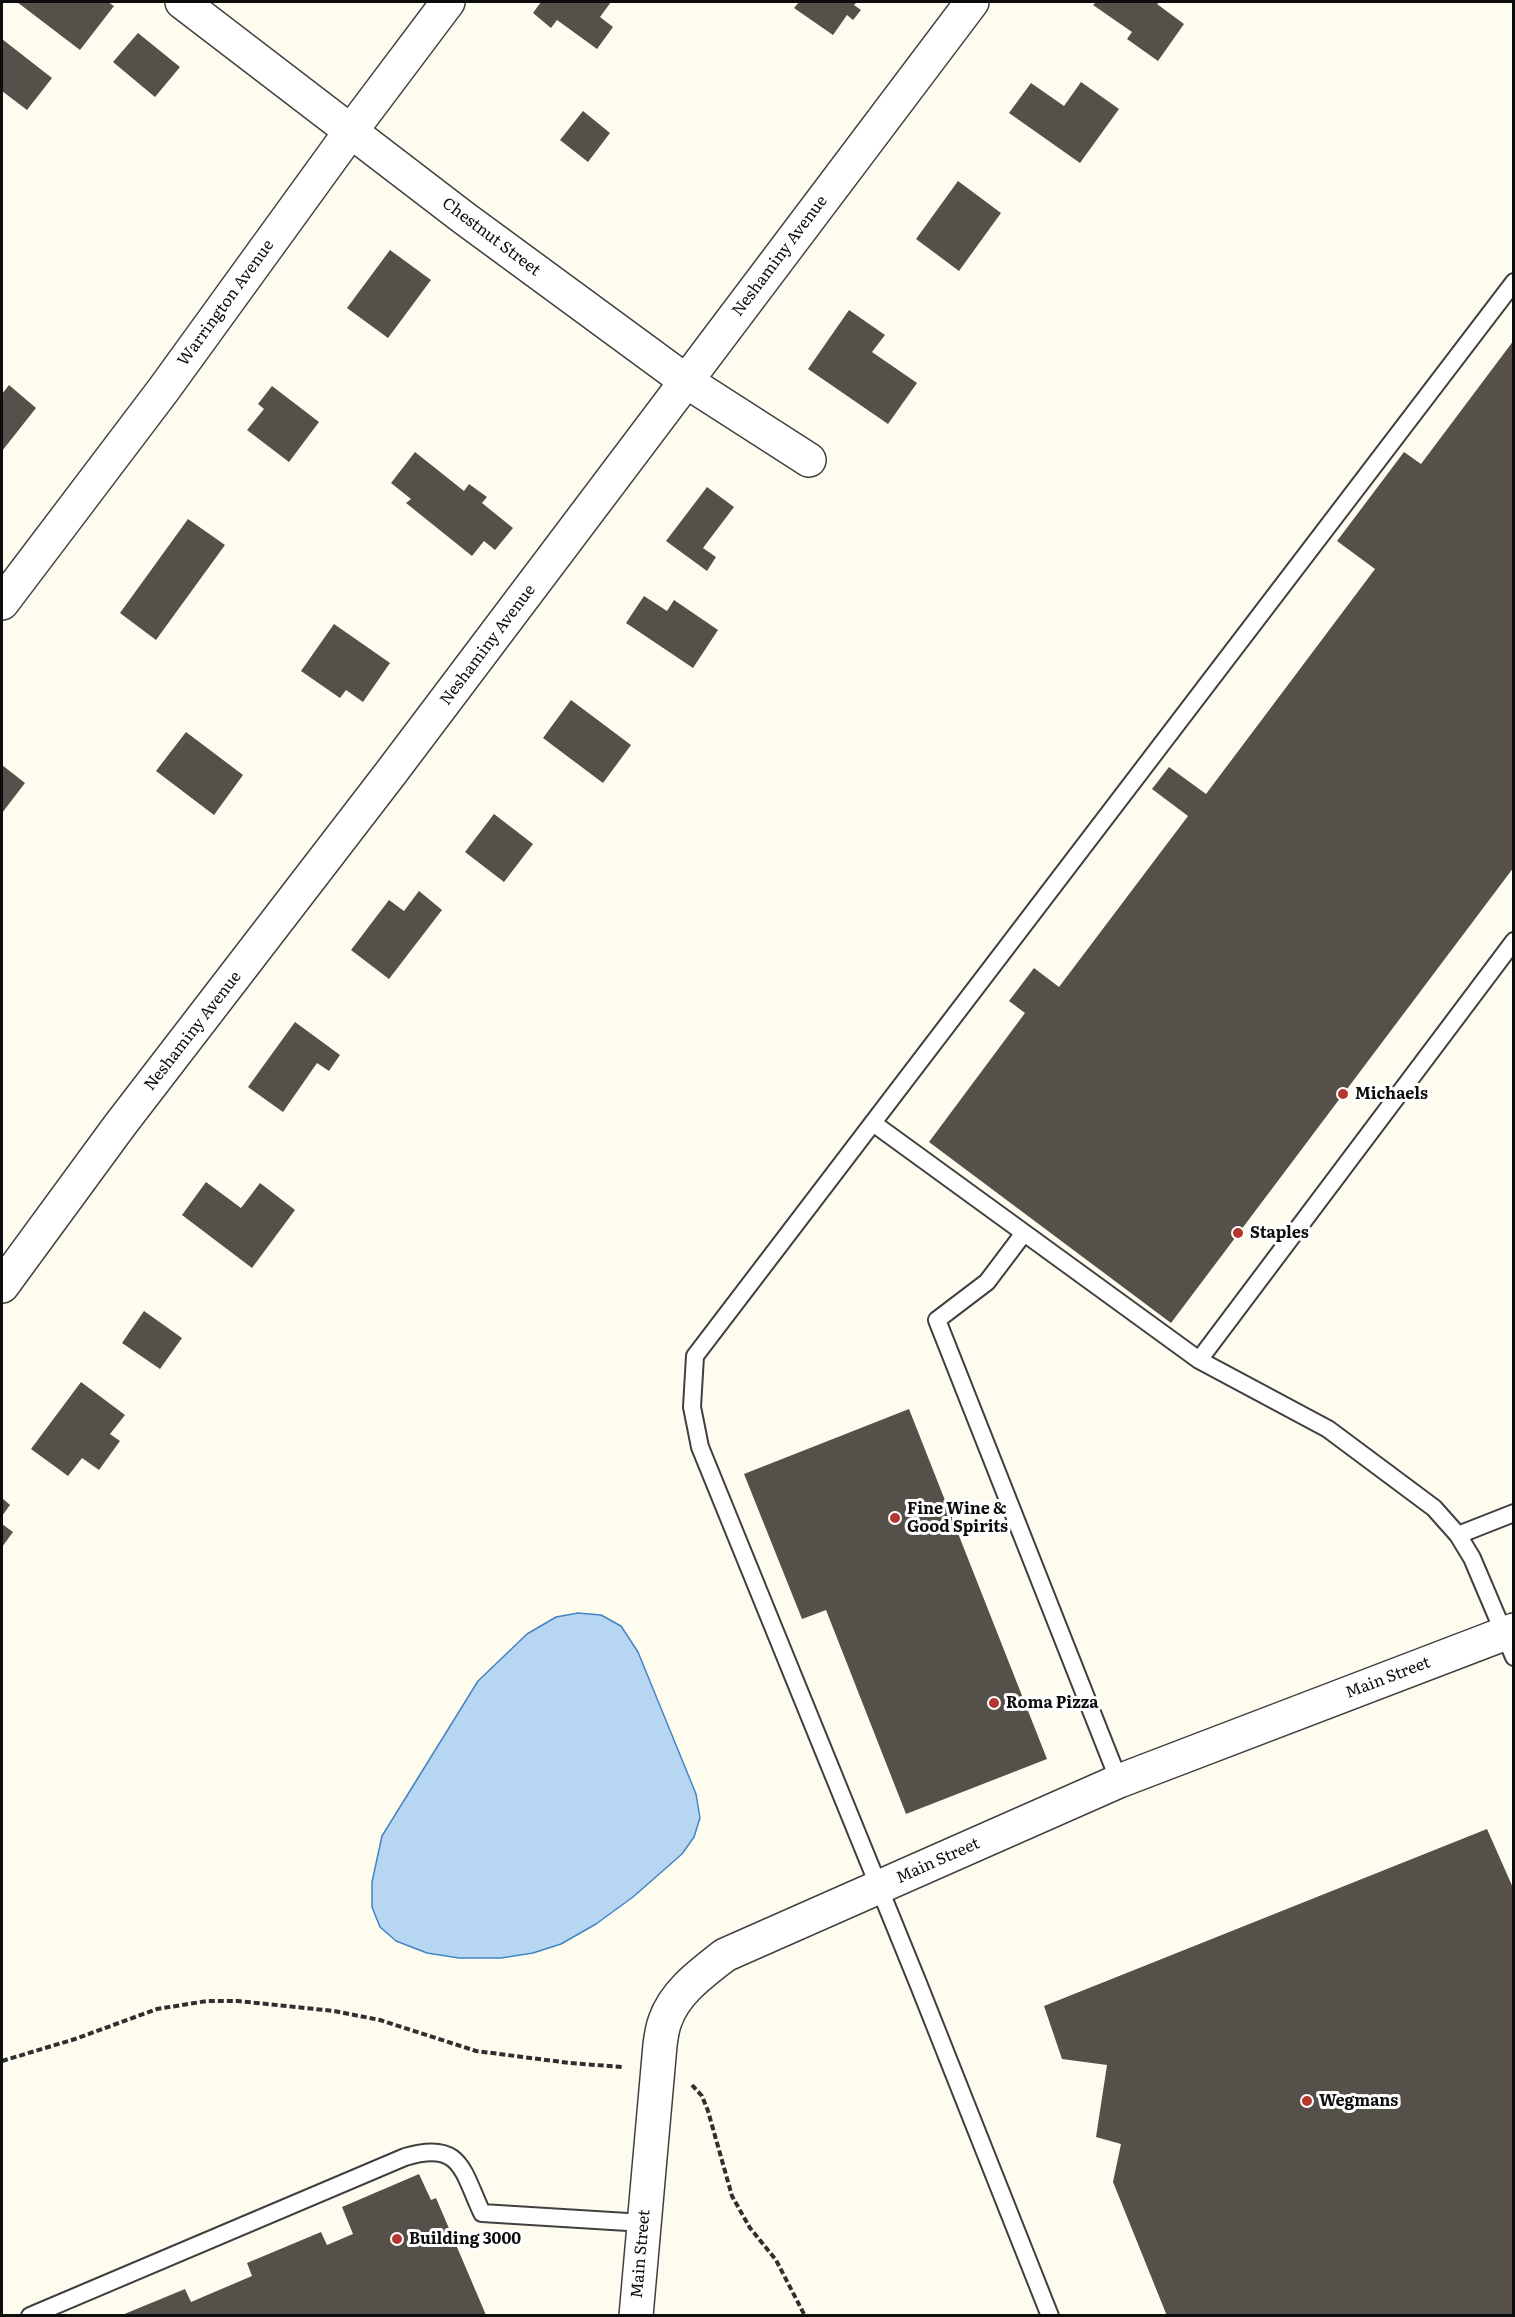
<!DOCTYPE html>
<style>
body{margin:0}
#map{position:relative;width:1515px;height:2317px;overflow:hidden;background:#fefcef;font-family:Literata,serif}
canvas{display:block}
.frame{position:absolute;inset:0;border:3px solid #0d0d0d;pointer-events:none}
</style>
<div id="map">
<canvas width="1515" height="2317"></canvas>
<div class="frame"></div>
</div>
<script>
const c = document.querySelector('canvas').getContext('2d');
c.lineJoin = 'round';
function fill(path, color) {
  c.fillStyle = color;
  c.fill(path, 'evenodd');
}
function stroke(path, color, width, dash) {
  c.strokeStyle = color;
  c.lineWidth = width;
  c.lineCap = dash ? 'butt' : 'round';
  c.setLineDash(dash || []);
  c.stroke(path);
}
function label(font, color, halo, rows, align = 'center') {
  c.font = font + ' Literata,serif';
  c.lineWidth = 6;
  c.setLineDash([]);
  c.textBaseline = 'middle';
  c.strokeStyle = halo;
  c.fillStyle = color;
  for (const [text, x, y, turn = 0] of rows) {
    c.save();
    c.translate(x, y);
    c.rotate((+turn || 0) * Math.PI / 180);
    c.textAlign = isNaN(turn) ? turn : align;
    if (halo) c.strokeText(text, 0, 0);
    c.fillText(text, 0, 0);
    c.restore();
  }
}
const water = new Path2D(`
 M 578,1613 L 601,1615 L 621,1626 L 638,1652 L 696,1794 L 700,1818 L 694,1837 L 682,1854 L 633,1897 L 596,1924 L 561,1944 L 533,1953 L 501,1958 L 459,1958 L 427,1953 L 396,1941 L 380,1927 L 372,1907 L 372,1882 L 382,1836 L 478,1681 L 527,1634 L 556,1617 Z`);
fill(water, '#b7d6f2');
stroke(water, '#4384c4', 1.5);
fill(new Path2D(`
 M 17,2 L 108,2 L 114,6 L 80,50 Z
 M 541,2 L 611,2 L 600,17 L 613,27 L 597,49 L 557,20 L 551,28 L 533,13 Z
 M 799,2 L 857,2 L 854,5 L 861,10 L 853,20 L 847,15 L 833,35 L 794,8 Z
 M 1096,2 L 1160,2 L 1157,4 L 1184,24 L 1158,61 L 1127,39 L 1132,32 L 1093,5 Z
 M 138,33 L 180,67 L 155,97 L 113,62 Z
 M 2,39 L 52,78 L 27,110 L 2,91 Z
 M 1081,82 L 1119,109 L 1080,163 L 1009,113 L 1031,83 L 1064,106 Z
 M 583,111 L 610,133 L 588,162 L 560,140 Z
 M 958,181 L 1001,213 L 959,271 L 916,239 Z
 M 390,250 L 431,280 L 388,338 L 347,308 Z
 M 849,310 L 885,335 L 872,352 L 917,383 L 888,424 L 808,369 Z
 M 1514,340 L 1514,867 L 1171,1323 L 929,1142 L 1025,1013 L 1009,1001 L 1034,968 L 1059,987 L 1188,816 L 1152,789 L 1169,767 L 1206,794 L 1375,569 L 1337,541 L 1404,452 L 1421,464 Z
 M 9,385 L 36,408 L 2,451 L 2,394 Z
 M 272,386 L 319,422 L 289,462 L 247,430 L 264,409 L 258,404 Z
 M 415,452 L 464,491 L 469,484 L 487,497 L 482,503 L 513,528 L 495,550 L 484,541 L 472,556 L 406,503 L 411,499 L 391,483 Z
 M 707,487 L 734,507 L 703,548 L 716,557 L 707,571 L 666,541 Z
 M 188,519 L 225,545 L 156,640 L 120,613 Z
 M 644,596 L 667,611 L 674,600 L 718,630 L 693,668 L 626,623 Z
 M 334,624 L 390,663 L 363,702 L 346,690 L 340,698 L 301,671 Z
 M 571,700 L 631,745 L 603,783 L 543,738 Z
 M 186,732 L 243,775 L 214,815 L 156,771 Z
 M 2,765 L 25,783 L 2,813 Z
 M 494,814 L 533,844 L 504,882 L 465,852 Z
 M 419,891 L 442,910 L 389,979 L 351,950 L 389,900 L 404,911 Z
 M 295,1022 L 340,1055 L 329,1071 L 317,1063 L 283,1112 L 248,1087 Z
 M 206,1182 L 241,1208 L 260,1183 L 295,1210 L 252,1268 L 182,1215 Z
 M 144,1311 L 182,1338 L 160,1369 L 122,1343 Z
 M 81,1382 L 125,1415 L 110,1434 L 120,1441 L 99,1470 L 82,1458 L 68,1476 L 31,1449 Z
 M 909,1409 L 1047,1759 L 906,1814 L 826,1610 L 802,1619 L 744,1474 Z
 M 2,1498 L 10,1505 L 2,1516 Z
 M 2,1524 L 13,1532 L 2,1547 Z
 M 1487,1829 L 1514,1890 L 1514,2316 L 1167,2316 L 1113,2182 L 1121,2144 L 1096,2137 L 1107,2065 L 1062,2059 L 1044,2006 Z
 M 419,2174 L 431,2200 L 436,2198 L 486,2315 L 122,2315 L 185,2289 L 191,2302 L 252,2276 L 247,2263 L 321,2232 L 327,2245 L 353,2234 L 342,2207 Z`), '#55504a');
const lane = new Path2D(`
 M 873,1123 L 1199,1360 L 1328,1429 L 1434,1508 L 1458,1535 L 1472,1558 L 1514,1657
 M 1024,1233 L 987,1282 L 937,1320 L 1119,1781
 M 1199,1360 L 1514,941
 M 1458,1535 L 1514,1513
 M 30,2316 L 405,2157 C 461,2140 462,2170 482,2213 L 644,2223
 M 1050,2316 L 918,1983 L 700,1447 L 692,1407 L 695,1356 L 1514,282`);
const street = new Path2D(`
 M 182,2 L 464,218 L 686,381 L 809,460
 M 2,603 L 164,389 L 351,131 L 448,2
 M 2,1286 L 120,1125 L 390,774 L 972,2
 M 636,2316 L 660,2045 C 661,2037 662,2029 665,2021 C 675,1992 702,1973 725,1955 L 1119,1781 L 1514,1630`);
stroke(lane, '#404040', 20);
stroke(street, '#404040', 36);
stroke(new Path2D(`
 M 2,2061 L 75,2039 L 157,2009 L 207,2001 L 238,2001 L 334,2011 L 380,2020 L 476,2051 L 570,2063 L 622,2067
 M 692,2085 L 702,2096 L 708,2111 L 732,2196 L 750,2228 L 776,2260 L 805,2316`), '#2f2f2f', 4, [6, 3]);
stroke(lane, '#fff', 16);
stroke(street, '#fff', 33);
for (const [x, y, r, color] of [
 [1343,1094,6,"#b4362f"],
 [1238,1233,6,"#b4362f"],
 [895,1518,6,"#b4362f"],
 [994,1703,6,"#b4362f"],
 [1307,2101,6,"#b4362f"],
 [397,2239,6,"#b4362f"]
]) {
  const dot = new Path2D();
  dot.arc(x, y, r, 0, 2 * Math.PI);
  c.fillStyle = color;
  c.fill(dot);
  stroke(dot, '#fff', 2);
}
label('16px', '#0d0d0d', '#fff', [
 ["Chestnut Street",491,237,37],
 ["Neshaminy Avenue",780,256,-53],
 ["Warrington Avenue",226,303,-54],
 ["Neshaminy Avenue",488,645,-53],
 ["Neshaminy Avenue",193,1031,-52],
 ["Main Street",1388,1678,-21],
 ["Main Street",938,1861,-24],
 ["Main Street",641,2254,-85]
]);
label('bold 16px', '#0d0d0d', '#fff', [
 ["Michaels",1355,1094],
 ["Staples",1250,1233],
 ["Fine Wine &",907,1509],
 ["Good Spirits",907,1527],
 ["Roma Pizza",1006,1703],
 ["Wegmans",1319,2101],
 ["Building 3000",409,2239]
], 'left');
</script>
